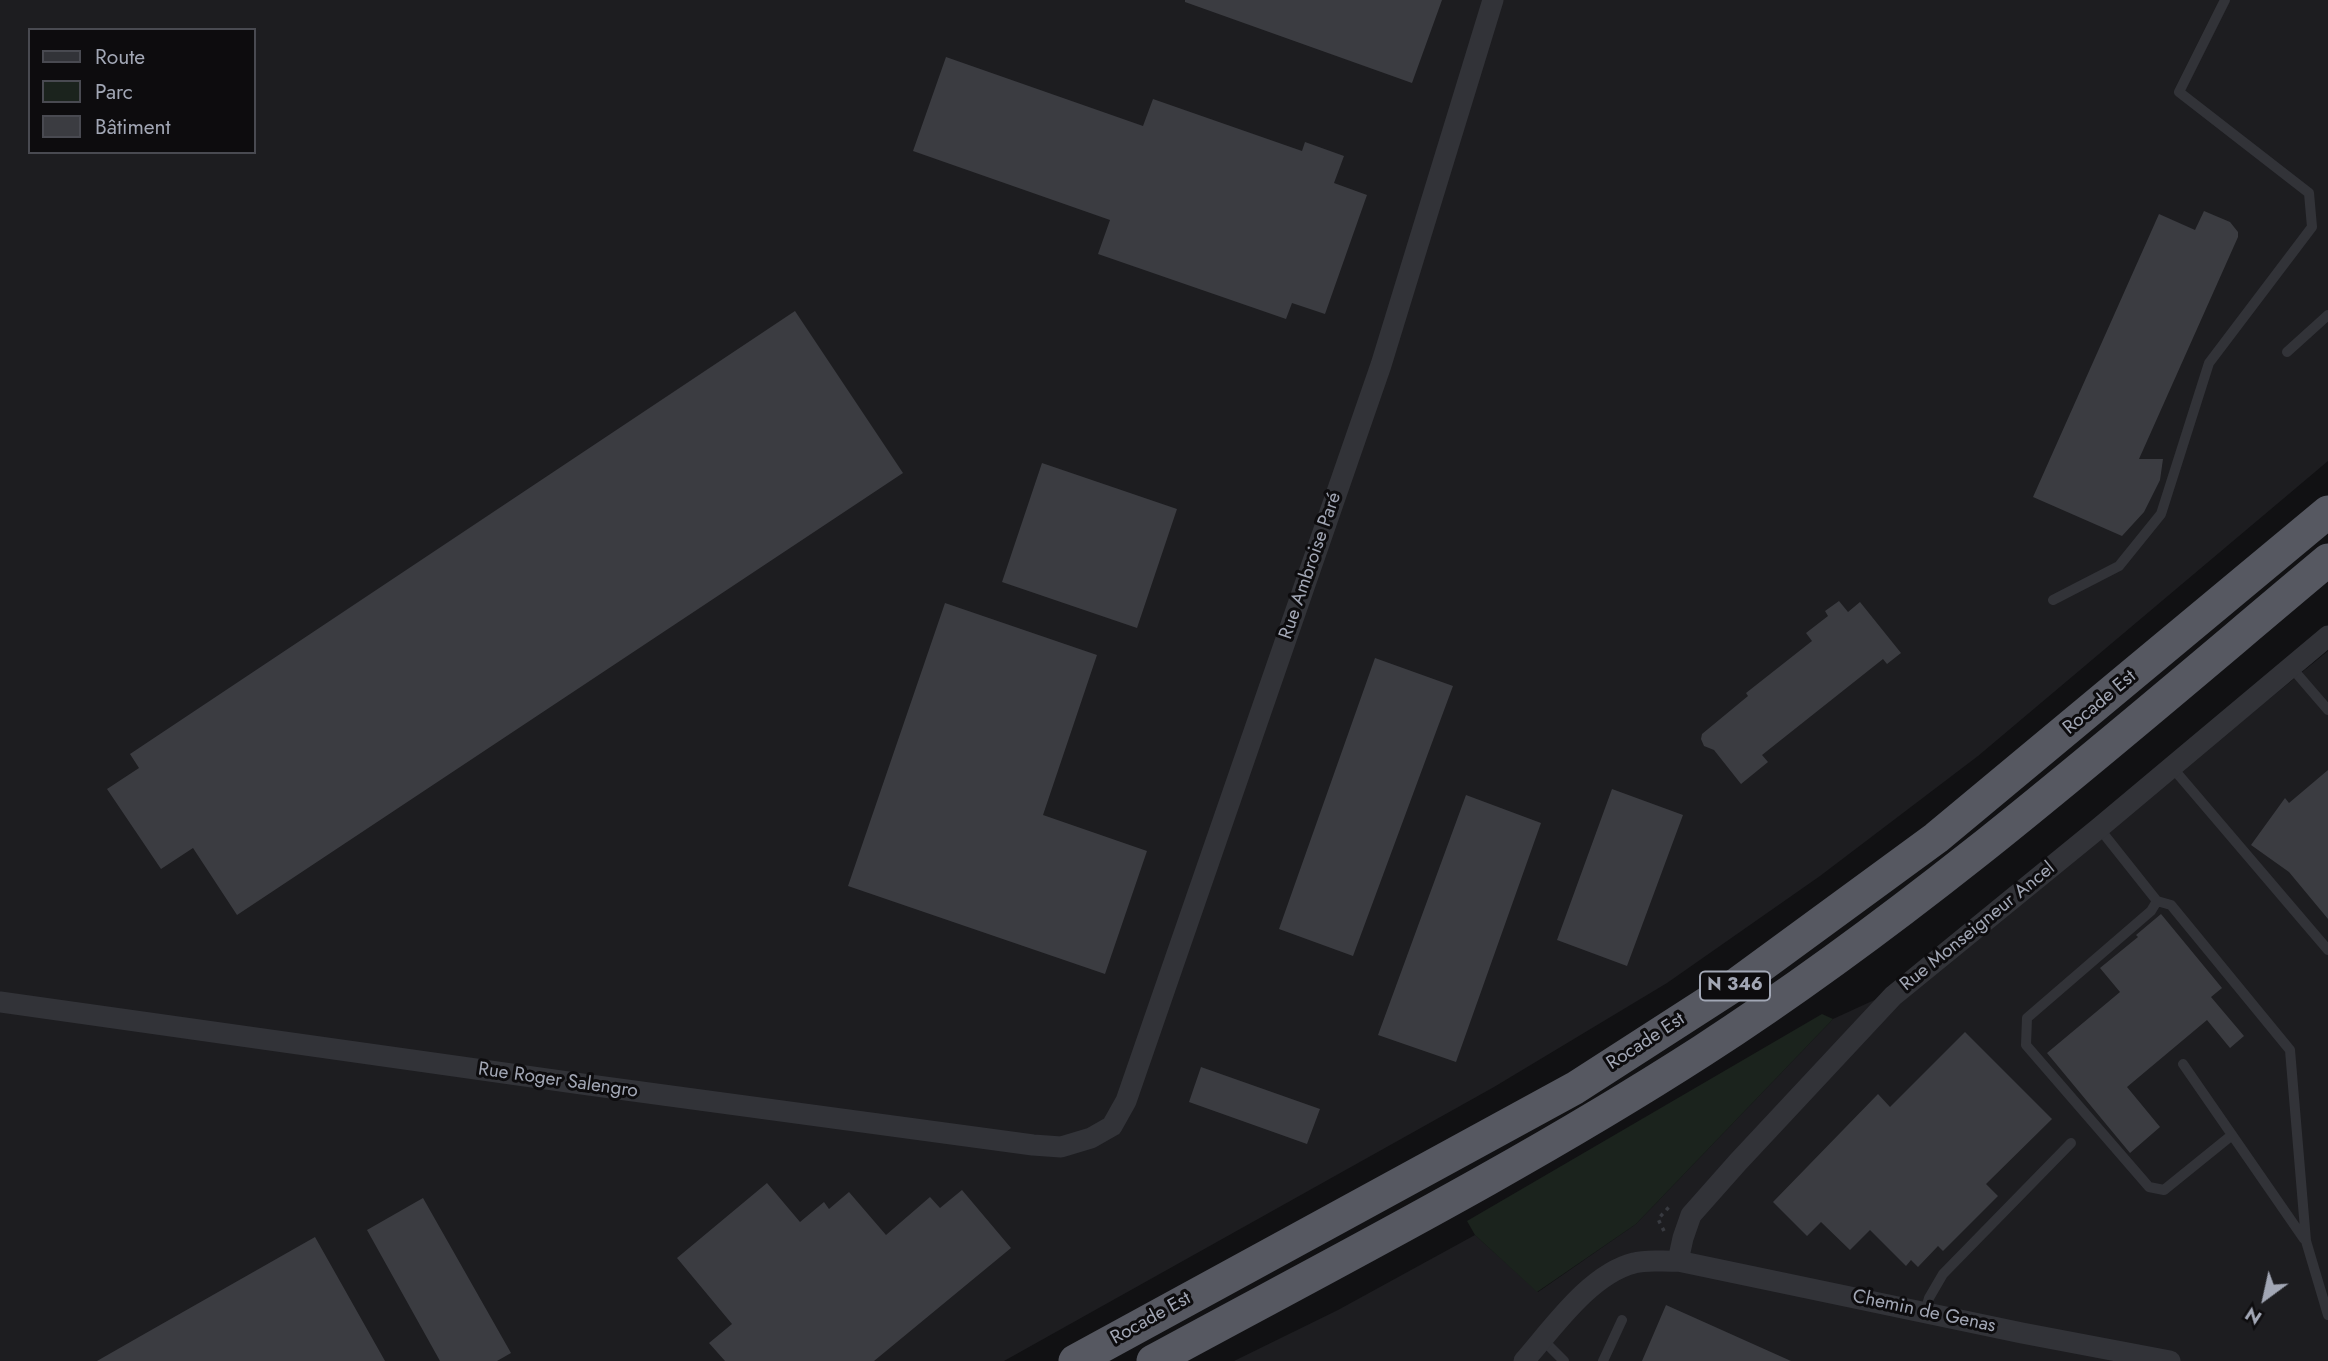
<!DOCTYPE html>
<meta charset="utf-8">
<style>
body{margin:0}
#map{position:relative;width:2328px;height:1361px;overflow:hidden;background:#111113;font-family:Jost,sans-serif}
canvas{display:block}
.legend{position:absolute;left:28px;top:28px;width:228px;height:126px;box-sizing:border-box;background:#0d0c0e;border:2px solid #494a51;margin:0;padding:9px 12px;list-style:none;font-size:21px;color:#a2a7b5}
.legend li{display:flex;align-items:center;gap:14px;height:35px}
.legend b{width:35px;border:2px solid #494a51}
.north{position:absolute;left:2230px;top:1263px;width:70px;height:70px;-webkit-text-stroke:5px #0d0c0e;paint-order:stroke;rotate:213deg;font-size:19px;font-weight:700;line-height:28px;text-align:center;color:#a2a7b5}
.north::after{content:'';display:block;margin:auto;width:24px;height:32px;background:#a2a7b5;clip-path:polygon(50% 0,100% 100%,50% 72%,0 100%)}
</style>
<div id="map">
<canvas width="2328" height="1361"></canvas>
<ul class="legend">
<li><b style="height:9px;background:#323338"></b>Route</li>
<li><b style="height:19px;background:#1b231d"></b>Parc</li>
<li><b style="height:19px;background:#3b3c41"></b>Bâtiment</li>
</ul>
<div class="north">N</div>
</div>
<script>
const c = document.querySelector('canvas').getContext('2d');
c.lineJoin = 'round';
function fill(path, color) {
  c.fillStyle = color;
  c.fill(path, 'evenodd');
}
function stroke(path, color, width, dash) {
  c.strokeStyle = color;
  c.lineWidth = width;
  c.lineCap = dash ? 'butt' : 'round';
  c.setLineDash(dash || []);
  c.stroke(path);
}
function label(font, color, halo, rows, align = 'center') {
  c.font = font + ' Jost,sans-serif';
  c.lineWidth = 6;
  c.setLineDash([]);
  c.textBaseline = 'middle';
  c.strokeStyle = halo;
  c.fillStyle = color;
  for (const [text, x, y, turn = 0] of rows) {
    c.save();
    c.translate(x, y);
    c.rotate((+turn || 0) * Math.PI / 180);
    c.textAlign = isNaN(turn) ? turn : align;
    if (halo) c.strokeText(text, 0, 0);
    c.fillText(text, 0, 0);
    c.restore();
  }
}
fill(new Path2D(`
 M 0,0 L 2328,0 L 2328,461 L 1978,756 L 1820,876 L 1667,983 L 1494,1087 L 1004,1361 L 0,1361 ZM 30,30 L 254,30 L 254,152 L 30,152 Z
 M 2328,651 L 2328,1361 L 1234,1361 L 1338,1310 L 1475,1235 L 1538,1292 L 1636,1224 L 1833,1019 L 1933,973 Z`), '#1d1d20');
fill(new Path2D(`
 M 1822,1014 L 1833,1019 L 1636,1224 L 1537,1292 L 1475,1235 L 1467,1221 Z`), '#1b231d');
fill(new Path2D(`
 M 1185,0 L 1442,0 L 1412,83 L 1185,2 Z
 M 946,57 L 1143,126 L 1153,99 L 1302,151 L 1305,142 L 1344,156 L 1334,183 L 1367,195 L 1325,314 L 1292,303 L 1286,319 L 1098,254 L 1110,220 L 913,151 Z
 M 2204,211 L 2230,222 L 2238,232 L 2238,237 L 2139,459 L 2163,459 L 2160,480 L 2144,512 L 2122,536 L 2033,497 L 2159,214 L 2195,230 Z
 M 795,311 L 903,473 L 237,915 L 193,848 L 161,869 L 107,789 L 139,768 L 130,754 Z
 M 1042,463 L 1177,509 L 1137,628 L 1002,582 Z
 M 1839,601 L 1848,612 L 1860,602 L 1901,653 L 1887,664 L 1883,659 L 1762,755 L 1768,762 L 1741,784 L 1714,750 L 1704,746 L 1701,739 L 1702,734 L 1748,696 L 1746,693 L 1812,641 L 1806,633 L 1828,616 L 1825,611 Z
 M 945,603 L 1097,655 L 1043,815 L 1147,851 L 1105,974 L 848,886 Z
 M 1375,658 L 1453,686 L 1353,956 L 1279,929 Z
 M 2328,770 L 2328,919 L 2289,872 L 2251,845 L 2285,798 L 2289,803 Z
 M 1612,789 L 1683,815 L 1627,966 L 1557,940 Z
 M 1466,795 L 1541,823 L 1456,1062 L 1378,1035 Z
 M 2161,914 L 2222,988 L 2211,997 L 2244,1036 L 2230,1048 L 2207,1020 L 2127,1087 L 2160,1127 L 2130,1153 L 2047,1053 L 2120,992 L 2100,968 L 2138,937 L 2136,935 Z
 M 1965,1032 L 2052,1119 L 1986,1184 L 1998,1196 L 1943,1251 L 1938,1246 L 1918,1267 L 1911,1260 L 1906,1266 L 1870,1230 L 1850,1250 L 1821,1222 L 1807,1236 L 1773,1202 L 1878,1094 L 1890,1107 Z
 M 1201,1067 L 1320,1109 L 1307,1144 L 1189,1102 Z
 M 767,1183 L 800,1222 L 824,1202 L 829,1209 L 849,1192 L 886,1235 L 930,1197 L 940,1208 L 962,1190 L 1011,1248 L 874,1361 L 725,1361 L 709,1343 L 732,1324 L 677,1258 Z
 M 423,1198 L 511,1353 L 497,1361 L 440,1361 L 367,1230 Z
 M 315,1237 L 385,1361 L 97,1361 L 146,1333 Z
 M 1666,1305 L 1791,1361 L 1642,1361 Z`), '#3b3c41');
stroke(new Path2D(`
 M 1664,1231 L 1658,1219 L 1670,1206`), '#383a40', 3.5, [3.5, 5]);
stroke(new Path2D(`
 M 2287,352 L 2328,315
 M 2053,600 L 2119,566 L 2161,514 L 2209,363 L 2312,227 L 2309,193 L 2179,92 L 2225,0
 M 2291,667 L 2328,710
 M 2171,766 L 2328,950
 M 2099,828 L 2157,901
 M 2183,1064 L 2304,1239
 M 2232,1135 L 2164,1190 L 2149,1187 L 2026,1045 L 2027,1018 L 2151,911 L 2157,901 L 2171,905 L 2290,1050 L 2306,1241 L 2328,1315
 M 1925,1312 L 1929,1298 L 1943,1274 L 2071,1143
 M 1543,1340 L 1564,1361
 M 1603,1361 L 1622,1320`), '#323338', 10);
stroke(new Path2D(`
 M 0,1002 L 582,1084 L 1033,1145 L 1061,1147 L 1091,1138 L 1112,1126 L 1126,1101 L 1381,365 L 1493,0
 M 1678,1261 L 1683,1238 L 1691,1215 L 1738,1162 L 1893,996 L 2099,828 L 2328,636
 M 1524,1361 C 1553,1328 1590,1274 1634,1263 C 1647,1259 1665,1262 1678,1261 L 2022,1333 L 2170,1361`), '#323338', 21);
stroke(new Path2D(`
 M 1075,1361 L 1575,1088 L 1738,983 L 1936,838 L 2328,512
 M 1153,1361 C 1337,1261 1525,1165 1702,1051 C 1925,907 2125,730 2328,560`), '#565861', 33);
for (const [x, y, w] of [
 [1735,986,70]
]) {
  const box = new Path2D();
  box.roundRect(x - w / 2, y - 14.5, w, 29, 5);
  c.fillStyle = '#0d0c0e';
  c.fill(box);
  stroke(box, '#a2a7b5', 2);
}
label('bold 18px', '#a2a7b5', null, [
 ["N 346",1735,986]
]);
label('19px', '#a2a7b5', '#0d0c0e', [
 ["Rue Ambroise Paré",1311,566,-71],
 ["Rocade Est",2100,703,-40],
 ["Rue Monseigneur Ancel",1978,927,-39],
 ["Rocade Est",1646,1042,-33],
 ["Rue Roger Salengro",558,1081,8],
 ["Chemin de Genas",1924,1312,12],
 ["Rocade Est",1151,1319,-29]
]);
</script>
